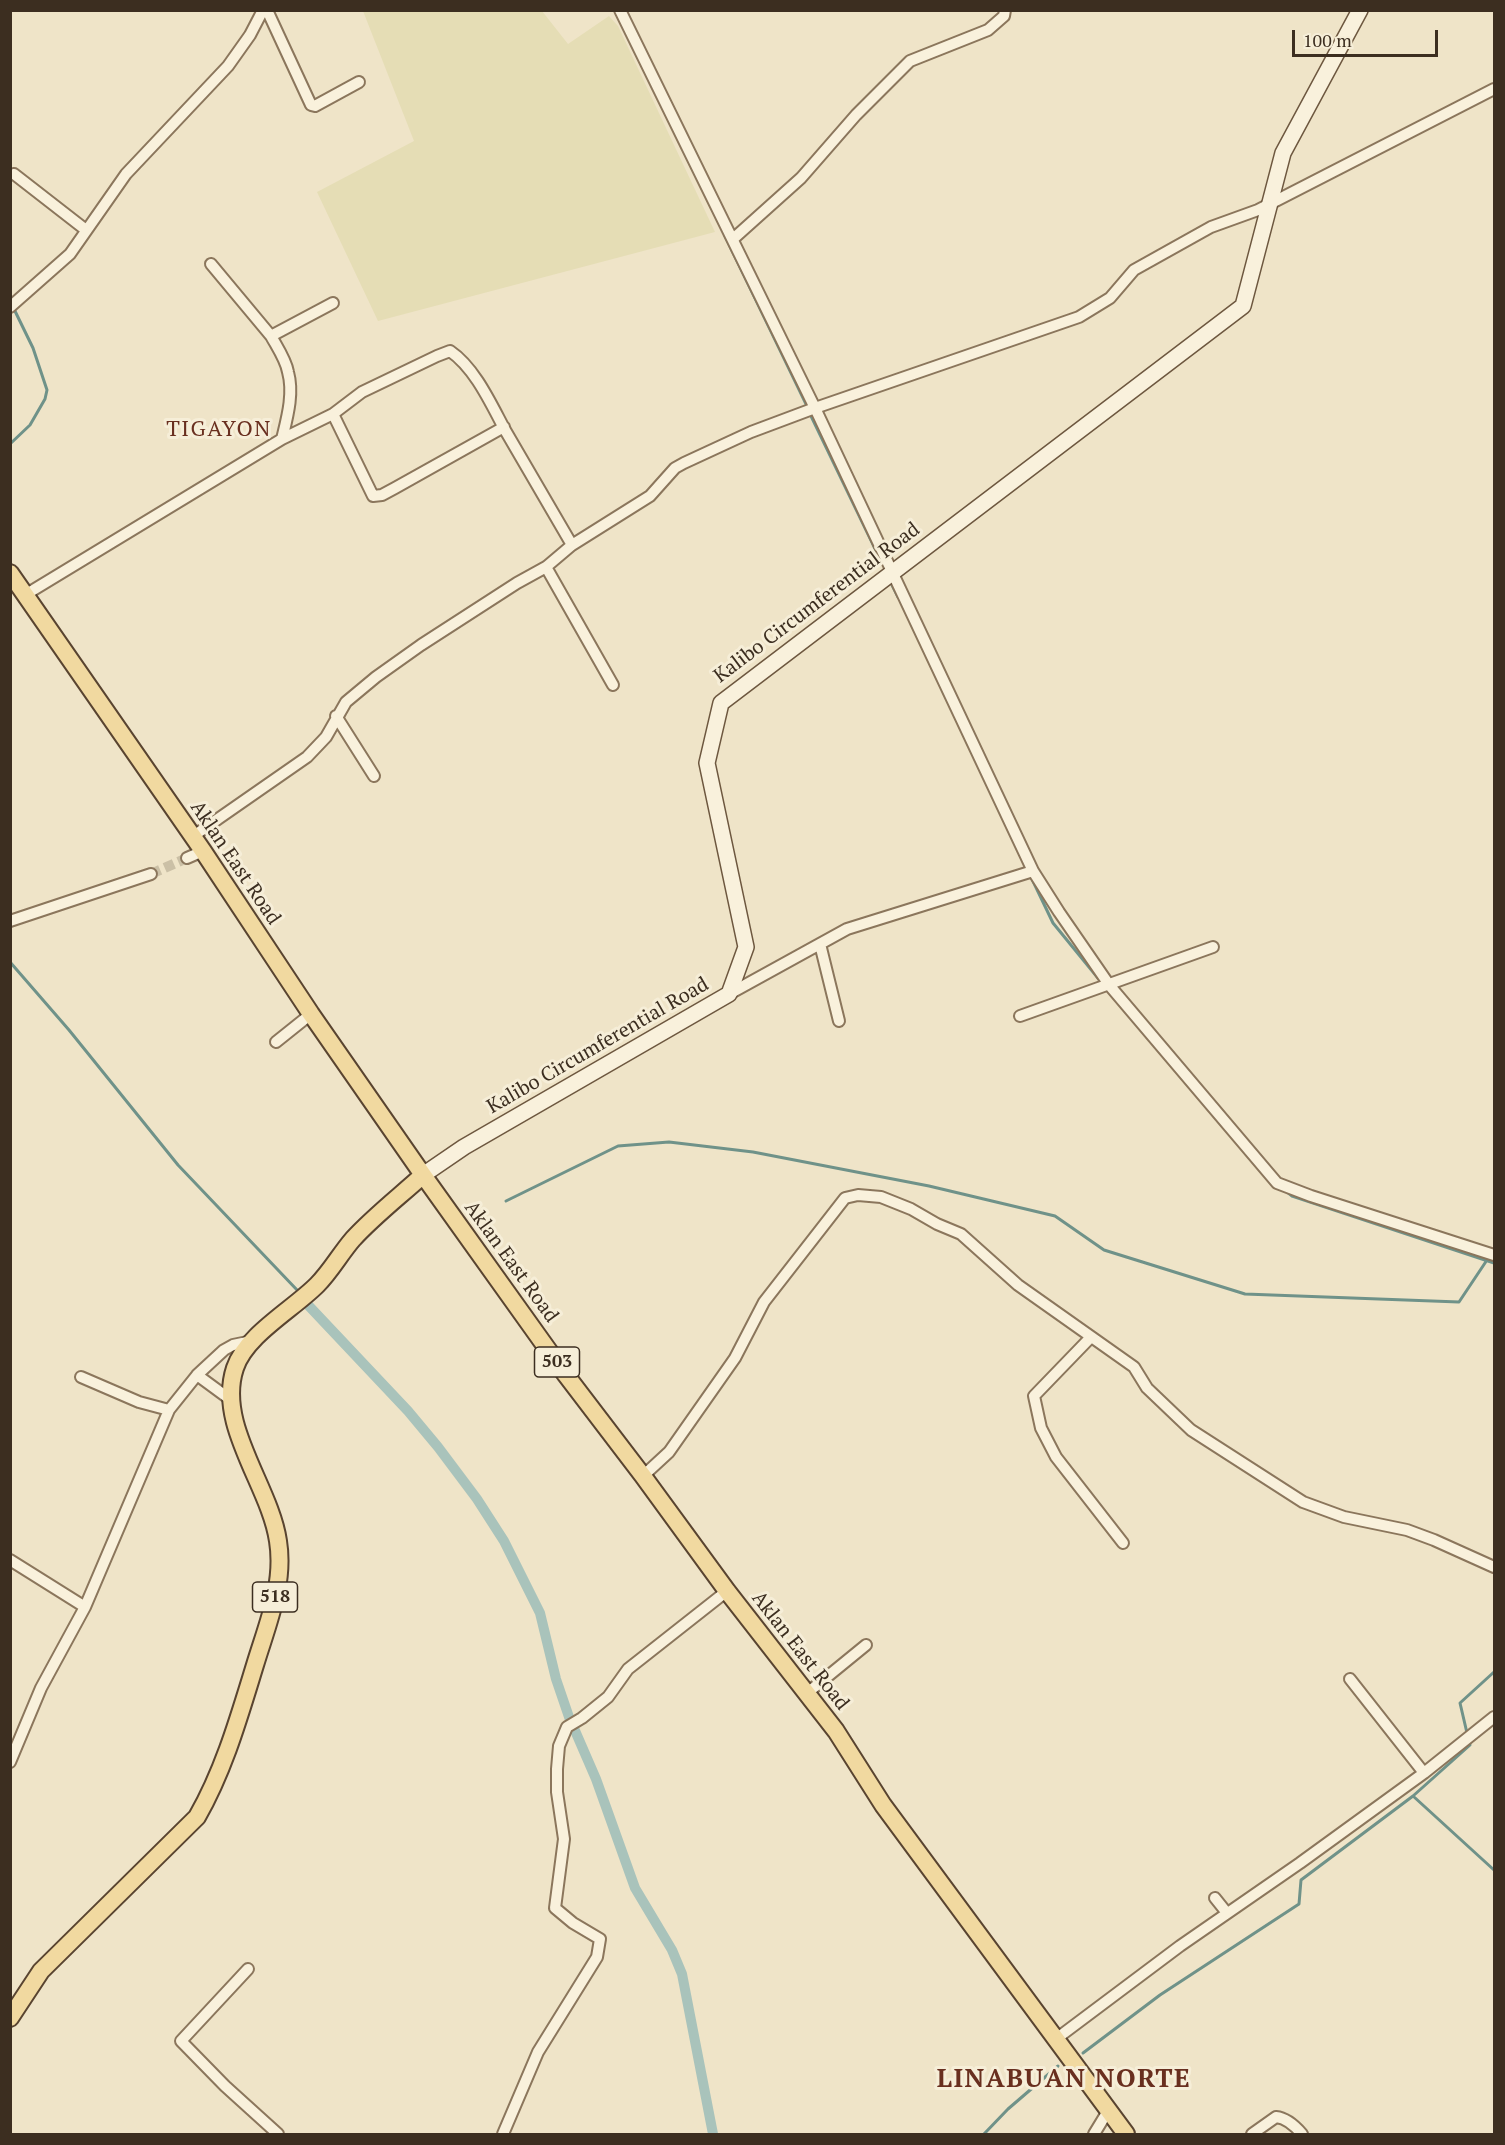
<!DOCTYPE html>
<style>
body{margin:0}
#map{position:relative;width:1505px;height:2145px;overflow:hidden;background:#efe4c8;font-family:"PT Serif",serif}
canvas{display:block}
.frame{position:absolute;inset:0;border:12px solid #3c2e20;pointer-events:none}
.scale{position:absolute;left:1292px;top:30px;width:146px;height:27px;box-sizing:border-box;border:3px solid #3c2e20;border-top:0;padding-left:8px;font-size:18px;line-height:21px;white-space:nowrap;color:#3c2e20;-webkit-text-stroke:4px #f6eed8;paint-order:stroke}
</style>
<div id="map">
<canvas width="1505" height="2145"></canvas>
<div class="frame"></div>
<div class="scale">100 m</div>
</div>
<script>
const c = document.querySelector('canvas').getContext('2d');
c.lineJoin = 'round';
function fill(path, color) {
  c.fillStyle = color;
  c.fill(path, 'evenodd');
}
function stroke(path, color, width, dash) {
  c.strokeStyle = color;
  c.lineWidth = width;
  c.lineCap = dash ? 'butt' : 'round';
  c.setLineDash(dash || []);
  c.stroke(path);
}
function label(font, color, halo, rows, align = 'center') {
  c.font = font + ' "PT Serif",serif';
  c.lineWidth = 6;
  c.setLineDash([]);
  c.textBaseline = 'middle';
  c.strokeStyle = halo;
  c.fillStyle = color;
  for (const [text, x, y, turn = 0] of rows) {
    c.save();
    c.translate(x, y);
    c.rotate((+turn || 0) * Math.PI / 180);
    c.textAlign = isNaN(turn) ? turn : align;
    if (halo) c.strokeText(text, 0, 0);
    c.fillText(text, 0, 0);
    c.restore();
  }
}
fill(new Path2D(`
 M 363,11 L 542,11 L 568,44 L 609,16 L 618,26 L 715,232 L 378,321 L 317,192 L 414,141 Z`), '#e5ddb5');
stroke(new Path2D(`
 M 725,236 L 806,404
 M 811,416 L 880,559
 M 10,444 L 30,425 L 45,399 L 47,390 L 33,348 L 13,307
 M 892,585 L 898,597
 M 1031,877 L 1053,923 L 1102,983
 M 10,962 L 69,1030 L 178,1165 L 298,1291
 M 1286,1191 L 1292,1196 L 1494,1263
 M 506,1201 L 618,1146 L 669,1142 L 753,1152 L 929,1186 L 1055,1216 L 1104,1250 L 1245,1294 L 1459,1302 L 1487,1260
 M 1467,1733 L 1460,1703 L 1494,1672
 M 1413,1796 L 1494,1870
 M 1083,2053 L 1160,1995 L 1299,1904 L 1301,1880 L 1413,1796 L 1470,1745 L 1469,1741
 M 984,2134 L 1008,2109 L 1058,2066`), '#6f9289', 3);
stroke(new Path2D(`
 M 308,1305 L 408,1411 L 438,1447 L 477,1499 L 504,1541 L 540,1613 L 556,1679 L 570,1720
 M 573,1726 L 596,1779 L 635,1888 L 672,1950 L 682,1974 L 713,2134`), '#a9c3bb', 10);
stroke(new Path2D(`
 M 151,874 L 187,858`), '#cbc0a6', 10, [10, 5]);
const street = new Path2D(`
 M 267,10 L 311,105 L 315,106 L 359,82
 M 620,10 L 815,408 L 1033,871 L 1059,912 L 1110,986 L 1277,1183 L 1311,1196 L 1494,1255
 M 14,174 L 86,230
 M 733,239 L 801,178 L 856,115 L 910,61 L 988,30 L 1004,16 L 1005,10
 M 211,264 L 271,336
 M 10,307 L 70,254 L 126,174 L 228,66 L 250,35 L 263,10
 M 333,414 L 373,496 L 382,495 L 395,488 L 504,427
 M 282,439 C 287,418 294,394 288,372 C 286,360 277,347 271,336 L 333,303
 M 546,567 L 613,685
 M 25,595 L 282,439 L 333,414 L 362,392 L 437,356 L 450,351 C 475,368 491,404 505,430 C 527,468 550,507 572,545
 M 336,716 L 374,776
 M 192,837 L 307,757 L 326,737 L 346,702 L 376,677 L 421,645 L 517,583 L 546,567 L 572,545 L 650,496 L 675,468 L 684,463 L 751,432 L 815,408 L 1079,317 L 1110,298 L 1134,270 L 1211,227 L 1258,210 L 1494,89
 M 187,858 L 203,851
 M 10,921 L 151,874
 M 820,944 L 839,1021
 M 729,994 L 847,929 L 1033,871
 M 1020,1016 L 1213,947
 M 276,1042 L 311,1014
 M 1091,1337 L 1034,1396 L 1041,1428 L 1056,1457 L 1123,1543
 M 197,1375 L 231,1400
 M 81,1377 L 139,1402 L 169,1410
 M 643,1476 L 669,1452 L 735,1358 L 764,1302 L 845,1198 L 858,1195 L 881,1197 L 911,1209 L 937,1224 L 961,1234 L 1018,1285 L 1134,1367 L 1147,1388 L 1191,1430 L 1303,1502 L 1344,1517 L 1407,1530 L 1434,1540 L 1494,1567
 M 10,1560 L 85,1607
 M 1350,1679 L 1424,1773
 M 806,1694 L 866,1645
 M 10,1762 L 41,1688 L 85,1607 L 169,1410 L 197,1375 L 224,1350 L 233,1345 L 252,1341
 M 1215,1898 L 1227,1913
 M 248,1969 L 181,2041 L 225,2086 L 278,2134
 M 1056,2039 L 1180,1946 L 1300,1863 L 1424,1773 L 1494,1717
 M 503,2134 L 538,2052 L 597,1957 L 600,1939 L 573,1923 L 555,1908 L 564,1839 L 557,1792 L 557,1769 L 559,1746 L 567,1727 L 582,1718 L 608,1697 L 628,1669 L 727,1591
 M 1094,2134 L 1108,2111
 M 1252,2134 L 1276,2117 C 1287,2118 1296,2127 1302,2134`);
const secondary = new Path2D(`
 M 423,1175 L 464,1147 L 729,994 L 746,947 L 707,763 L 721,703 L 1243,306 L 1283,153 L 1360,10`);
const primary = new Path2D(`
 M 10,573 L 203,851 L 311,1014 L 423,1175 L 566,1375 L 643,1476 L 727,1591 L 836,1731 L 883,1805 L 1126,2134
 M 10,2018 L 41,1971 L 197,1817 C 224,1770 239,1717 255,1665 C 267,1625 285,1584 278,1541 C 270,1486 216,1425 235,1368 C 246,1335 292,1310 317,1285 C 331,1271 340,1254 353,1239 C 374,1216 400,1196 423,1175`);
stroke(street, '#8b765c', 14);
stroke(secondary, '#6d573f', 18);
stroke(primary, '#594430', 20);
stroke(street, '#f9f1dc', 10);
stroke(secondary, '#f9f1dc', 15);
stroke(primary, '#f1d9a0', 16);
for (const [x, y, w] of [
 [557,1362,45],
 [275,1597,45]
]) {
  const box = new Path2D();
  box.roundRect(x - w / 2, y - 15, w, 30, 4.5);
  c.fillStyle = '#f6eed8';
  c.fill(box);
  stroke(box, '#3c2e20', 1.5);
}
label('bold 18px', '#3c2e20', null, [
 ["503",557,1362],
 ["518",275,1597]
]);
label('20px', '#3c2e20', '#f6eed8', [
 ["Kalibo Circumferential Road",817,603,-37],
 ["Aklan East Road",235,863,56],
 ["Kalibo Circumferential Road",598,1046,-30],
 ["Aklan East Road",511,1262,54],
 ["Aklan East Road",800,1651,52]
]);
c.letterSpacing = '1.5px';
label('22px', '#692f1f', '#f6eed8', [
 ["TIGAYON",219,430]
]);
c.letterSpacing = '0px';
c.letterSpacing = '1.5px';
label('bold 26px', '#692f1f', '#f6eed8', [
 ["LINABUAN NORTE",1064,2080]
]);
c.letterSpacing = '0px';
</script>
